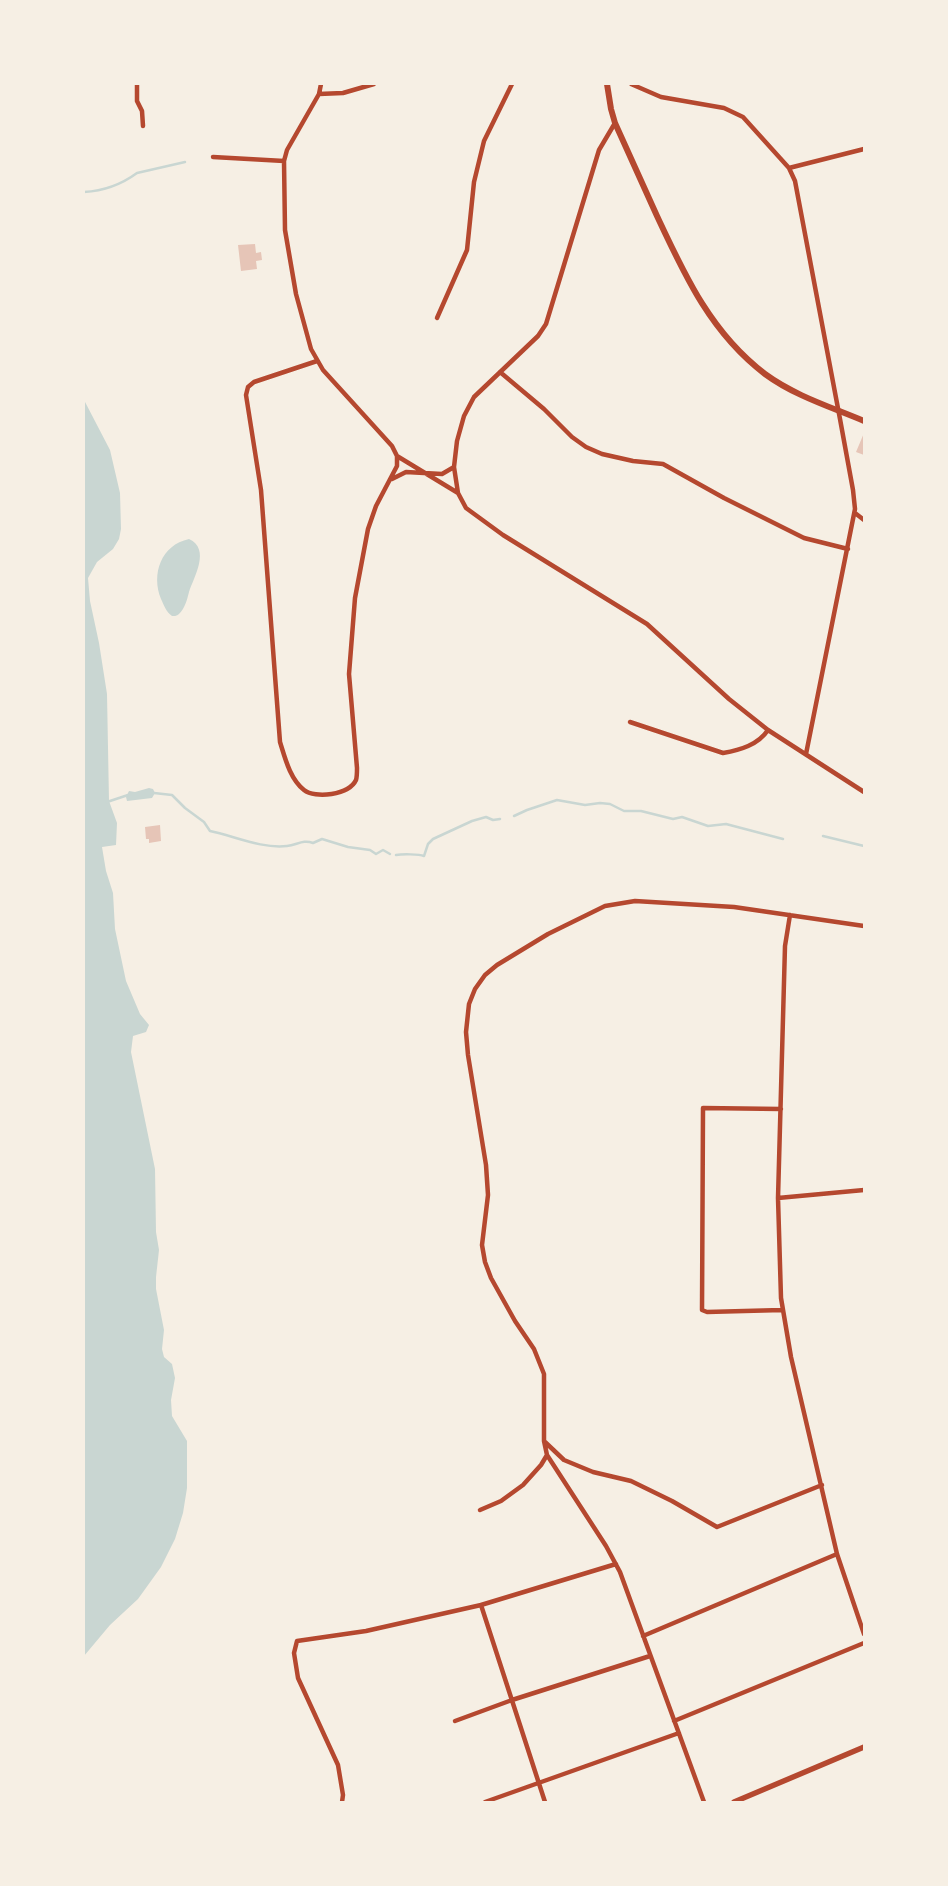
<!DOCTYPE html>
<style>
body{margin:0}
#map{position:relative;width:948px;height:1886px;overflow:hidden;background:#f6efe4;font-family:Mulish,sans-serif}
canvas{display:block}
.frame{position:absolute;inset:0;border:85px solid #f6efe4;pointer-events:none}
</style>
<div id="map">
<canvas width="948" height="1886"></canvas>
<div class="frame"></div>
</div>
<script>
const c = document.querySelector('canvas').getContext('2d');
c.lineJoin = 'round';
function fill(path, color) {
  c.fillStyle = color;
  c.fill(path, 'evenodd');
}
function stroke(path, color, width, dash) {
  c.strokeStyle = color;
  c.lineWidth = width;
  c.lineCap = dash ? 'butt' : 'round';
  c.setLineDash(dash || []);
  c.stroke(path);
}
fill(new Path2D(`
 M 84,400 L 110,450 L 120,493 L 121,529 L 119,539 L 113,549 L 97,562 L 88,578 L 90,601 L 99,643 L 107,694 L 109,801 L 117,823 L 116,845 L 102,847 L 106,871 L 113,893 L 115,929 L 126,981 L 140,1014 L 149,1025 L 146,1032 L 133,1036 L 131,1052 L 155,1169 L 156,1232 L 159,1250 L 156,1277 L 156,1289 L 164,1330 L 162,1349 L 164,1357 L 172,1364 L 175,1378 L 171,1400 L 172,1416 L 187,1441 L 187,1488 L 183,1513 L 175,1539 L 161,1567 L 138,1599 L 110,1625 L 84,1656 Z
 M 189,539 C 211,549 194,577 189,592 C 187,600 185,608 179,614 C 176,616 176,616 172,616 C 166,612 164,605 161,599 C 151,574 161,545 189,539 Z
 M 149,788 L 153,789 L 155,793 L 152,798 L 127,801 L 126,797 L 129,791 L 135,792 Z`), '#c9d6d2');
stroke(new Path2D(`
 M 84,192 C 103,191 122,184 137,173 L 185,162
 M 154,793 L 172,795 L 185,808 L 204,822 L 210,831 C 234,836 262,849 287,846 C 297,845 303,839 313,843 L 322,839 L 348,847 L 370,850 L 376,854 L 383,850 L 390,854
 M 107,802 L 128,795
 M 514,816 L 527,810 L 557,800 L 585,805 L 600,803 L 610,804 L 624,811 L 641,811 L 673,819 L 682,817 L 708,826 L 726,824 L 783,839
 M 823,836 L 864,846
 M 396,855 C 402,854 419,854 424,856 L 428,844 L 433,839 L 472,821 L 486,817 L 493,820 L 500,819`), '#c9d6d2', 2.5);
fill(new Path2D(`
 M 255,244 L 256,253 L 261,252 L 262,260 L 256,261 L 257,269 L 241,271 L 238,245 Z
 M 864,433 L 864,455 L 856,452 Z
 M 160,825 L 161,841 L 149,843 L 149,839 L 146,839 L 145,827 Z`), '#e6c5b7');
stroke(new Path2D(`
 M 137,84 L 137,101 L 142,111 L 143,126
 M 631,84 L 661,97 L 724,108 L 743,117 L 789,168 L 795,181 L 840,419 L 853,490 L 855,509 L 806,754
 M 319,94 L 343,93 L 374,84
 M 615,123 L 599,150 L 546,324 L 538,336 L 474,397 L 464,416 L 457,441 L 454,467 L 458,493 L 466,508 L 503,535 L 647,624 L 729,699 L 768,730 L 864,792
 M 213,157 L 284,161
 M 789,168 L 864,149
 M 437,318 L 467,250 L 474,182 L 484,141 L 512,84
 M 317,361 L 254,382 L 248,387 L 246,395 L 261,490 L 280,742 C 285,758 290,779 304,790 C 315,799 349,795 356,780 C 357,777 357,772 357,768 L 349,674 L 355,598 L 368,529 L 376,506 L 397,466 L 397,456 L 392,446 L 323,370 L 311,349 L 296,294 L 285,230 L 284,161 L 287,150 L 319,94 L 321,84
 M 500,372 L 544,409 L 572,437 L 586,447 L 602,454 L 633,461 L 663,464 L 724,498 L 804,538 L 848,549
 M 397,456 L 458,493
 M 392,479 L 406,472 L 442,474 L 454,467
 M 855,513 L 864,520
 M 630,722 L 723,753 C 740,750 758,745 768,730
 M 790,915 L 785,946 L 778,1198 L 781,1298 L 791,1357 L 837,1554 L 864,1634
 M 781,1109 L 703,1108 L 702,1310 L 707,1312 L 782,1310
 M 778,1198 L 864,1190
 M 545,1442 L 564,1460 L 593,1472 L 631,1481 L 672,1501 L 717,1527 L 822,1485
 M 547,1455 L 606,1546 L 620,1572 L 704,1802
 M 480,1510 L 501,1501 L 523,1485 L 541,1465 L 547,1455 L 544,1441 L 544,1374 L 534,1349 L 515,1321 L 491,1278 L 485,1262 L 482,1245 L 488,1195 L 486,1165 L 468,1055 L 466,1032 L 469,1004 L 475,989 L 485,975 L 497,965 L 548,934 L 605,906 L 635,901 L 734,907 L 864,926
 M 481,1605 L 545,1802
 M 643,1636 L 837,1554
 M 455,1721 L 512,1700 L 650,1656
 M 674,1721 L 864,1643
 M 342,1802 L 343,1795 L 338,1765 L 298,1678 L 294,1653 L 297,1641 L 366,1631 L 481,1605 L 616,1564
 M 485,1802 L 679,1733`), '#b5482f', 4.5);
stroke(new Path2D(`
 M 734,1802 L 864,1747`), '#b5482f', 5.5);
stroke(new Path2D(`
 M 607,84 L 611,109 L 615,123 C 629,154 643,185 657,216 C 685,276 711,333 765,374 C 795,396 831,407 864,421`), '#b5482f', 6);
</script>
